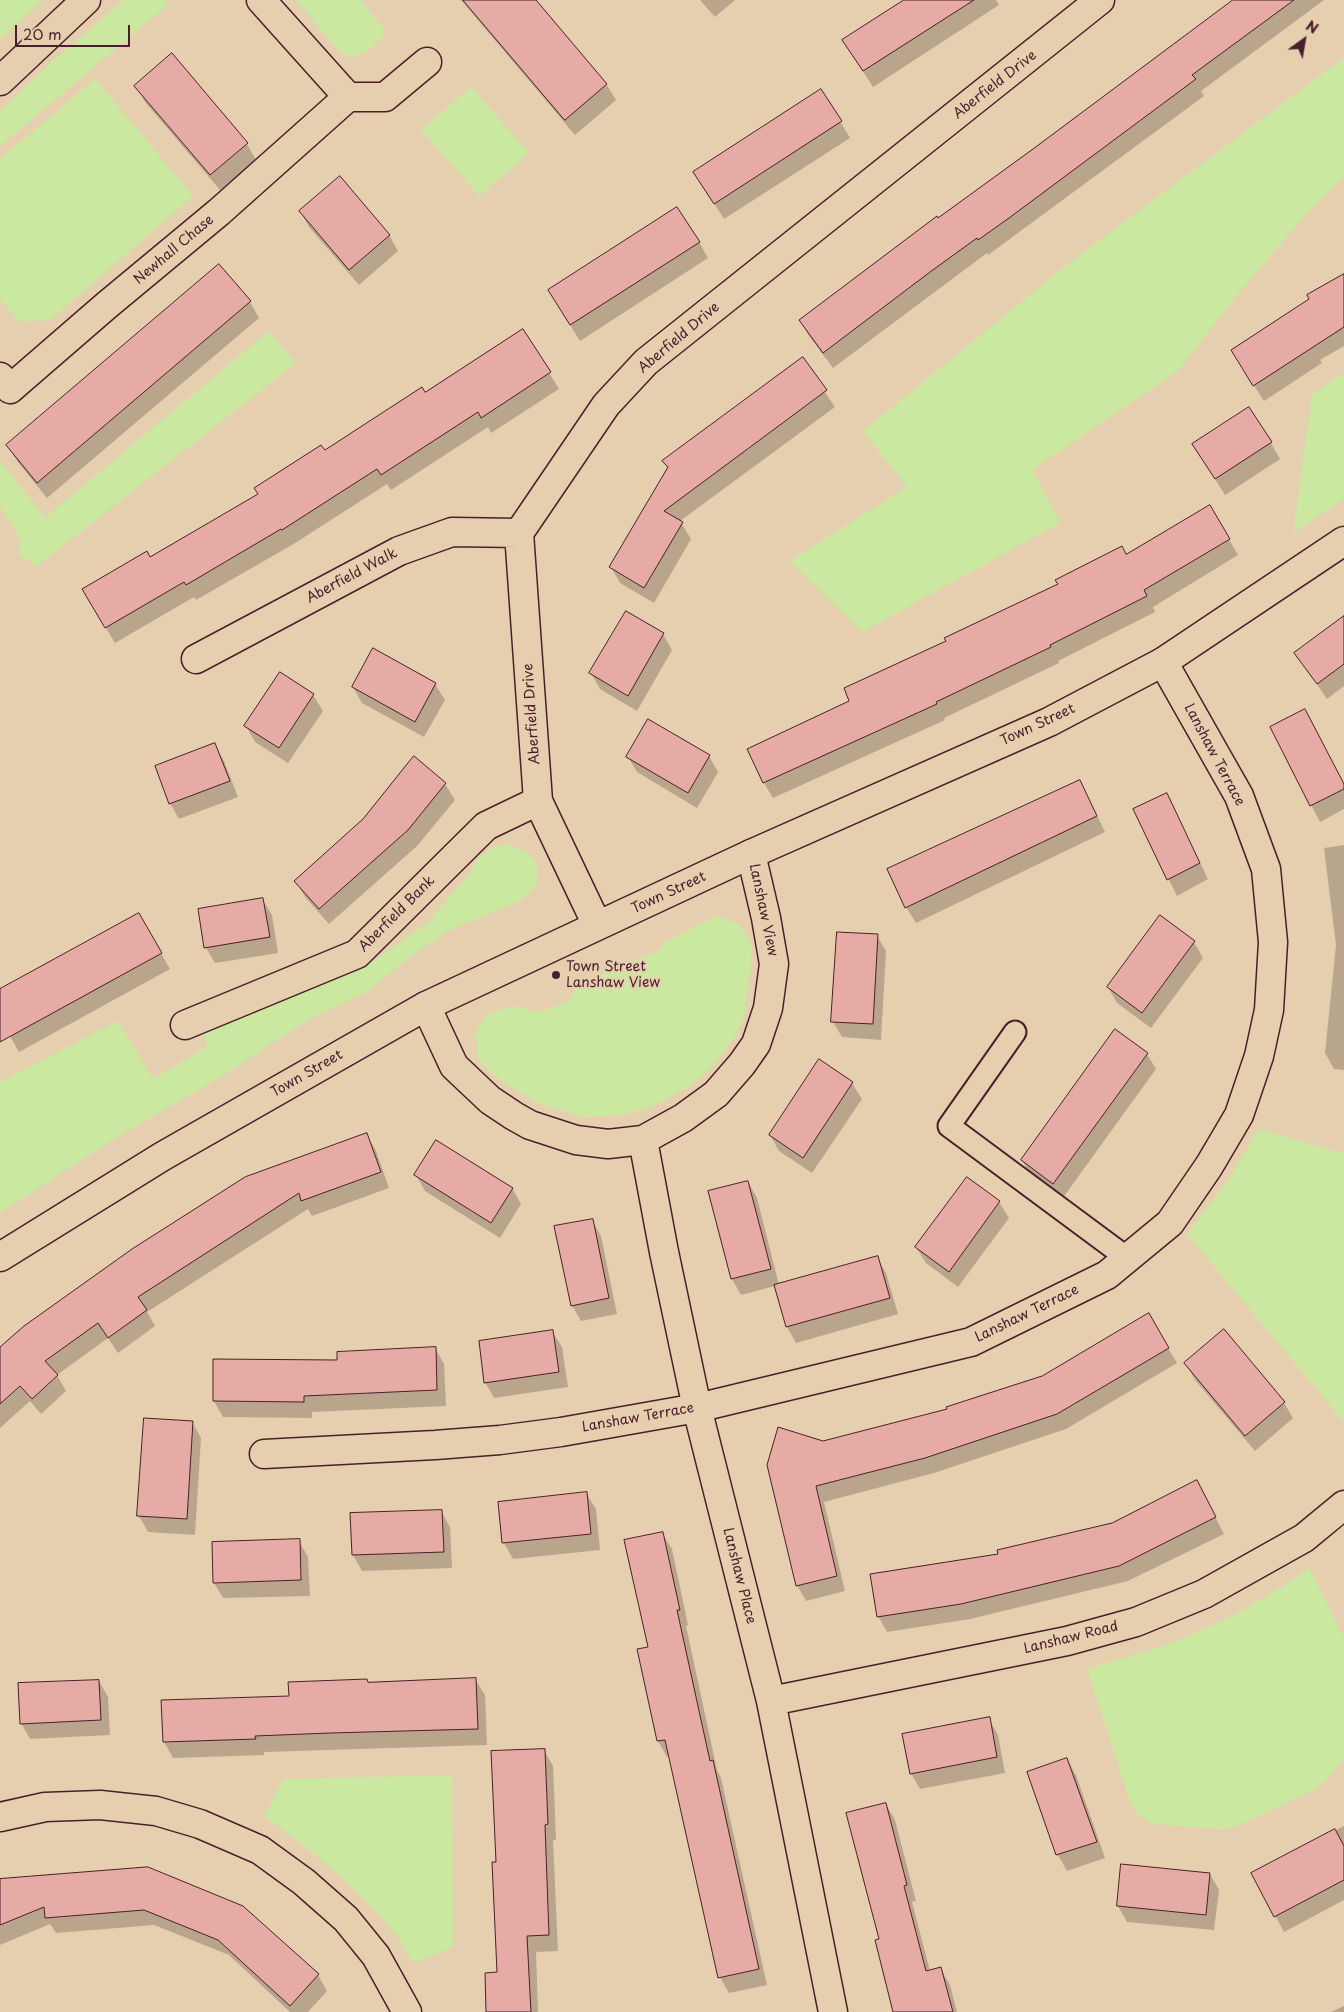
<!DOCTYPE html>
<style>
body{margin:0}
#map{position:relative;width:1344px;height:2012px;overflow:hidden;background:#e6cfaf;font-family:"Playpen Sans",sans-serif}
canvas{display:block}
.north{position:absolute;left:1279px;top:15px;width:50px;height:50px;-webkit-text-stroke:4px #e6cfaf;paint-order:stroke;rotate:32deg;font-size:14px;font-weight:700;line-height:20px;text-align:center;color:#4a1f2b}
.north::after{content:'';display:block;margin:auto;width:18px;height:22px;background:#4a1f2b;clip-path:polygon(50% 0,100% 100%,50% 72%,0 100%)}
.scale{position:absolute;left:15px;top:25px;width:115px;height:22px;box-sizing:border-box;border:2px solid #4a1f2b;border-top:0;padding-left:6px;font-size:15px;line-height:18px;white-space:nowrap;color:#4a1f2b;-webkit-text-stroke:4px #e6cfaf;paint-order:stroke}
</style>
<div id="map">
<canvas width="1344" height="2012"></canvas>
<div class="north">N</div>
<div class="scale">20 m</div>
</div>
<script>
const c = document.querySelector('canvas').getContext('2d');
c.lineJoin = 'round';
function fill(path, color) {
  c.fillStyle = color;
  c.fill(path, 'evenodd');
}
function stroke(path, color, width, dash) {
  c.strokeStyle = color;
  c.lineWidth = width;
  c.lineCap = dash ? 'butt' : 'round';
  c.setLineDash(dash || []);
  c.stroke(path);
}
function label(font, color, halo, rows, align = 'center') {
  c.font = font + ' "Playpen Sans",sans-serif';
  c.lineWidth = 4;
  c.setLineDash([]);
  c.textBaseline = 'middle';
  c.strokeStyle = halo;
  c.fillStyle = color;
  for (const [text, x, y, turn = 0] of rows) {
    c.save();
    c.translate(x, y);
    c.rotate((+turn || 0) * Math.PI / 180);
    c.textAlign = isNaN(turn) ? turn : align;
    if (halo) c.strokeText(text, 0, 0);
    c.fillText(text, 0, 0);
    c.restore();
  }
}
fill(new Path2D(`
 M 0,0 L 43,0 L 0,39 Z
 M 124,0 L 164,0 L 168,5 L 0,146 L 0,111 L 47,66 Z
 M 296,0 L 360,0 L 383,28 L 384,34 C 379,43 364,56 353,56 C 347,57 342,53 338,50 Z
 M 1344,58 L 1344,176 L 1303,218 L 1237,295 L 1178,371 L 1032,470 L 1060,523 L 862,632 L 790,561 L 907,487 L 863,431 L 1073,260 Z
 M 95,79 L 193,196 L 50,320 L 20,322 L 0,299 L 0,159 Z
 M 471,87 L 529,153 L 479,196 L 421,130 Z
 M 269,331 L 296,363 L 37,566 L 20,556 L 20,538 L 0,506 L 0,461 L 45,518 Z
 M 1344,373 L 1344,499 L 1293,533 L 1312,394 Z
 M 508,844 L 526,852 L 535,860 L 538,870 L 537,883 L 529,894 L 516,903 L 452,929 L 415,953 L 365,993 L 308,1020 L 224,1075 L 114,1139 L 0,1213 L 0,1082 L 118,1021 L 153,1079 L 208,1046 L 202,1033 L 375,960 L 427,923 L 467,877 L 478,859 L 491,848 Z
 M 719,915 L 739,925 L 746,934 L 751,944 L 752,956 L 744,1017 L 733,1039 L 713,1066 L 688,1087 L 654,1106 L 622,1115 L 584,1117 L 539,1104 L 506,1084 L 486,1068 L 477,1057 L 476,1032 L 486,1016 L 498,1010 L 515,1006 L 538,1013 L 570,1000 L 577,985 L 660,950 L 663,943 Z
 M 1259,1129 L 1344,1154 L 1344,1422 L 1187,1234 L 1228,1180 Z
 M 1309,1568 L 1344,1639 L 1344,1758 L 1326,1781 L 1314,1790 L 1235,1827 L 1220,1829 L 1153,1824 C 1143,1819 1137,1815 1131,1805 L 1087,1669 C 1118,1659 1152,1651 1182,1639 C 1227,1620 1270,1597 1309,1568 Z
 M 452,1775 L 453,1947 L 414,1963 C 407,1953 401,1941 393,1931 C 357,1887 310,1849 264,1816 L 283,1779 Z`), '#cae89f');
fill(new Path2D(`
 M 461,0 L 534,0 L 606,84 L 616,100 L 575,135 Z
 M 700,0 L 735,0 L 715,17 Z
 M 907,0 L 996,0 L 999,5 L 873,87 L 853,56 Z
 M 1235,0 L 1324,0 L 1201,91 L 1204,96 L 988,255 L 987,253 L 833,368 L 809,336 L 800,320 Z
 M 136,86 L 247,144 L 256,160 L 220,190 L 145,102 Z
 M 821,90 L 850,138 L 724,219 L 704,188 Z
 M 300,211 L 389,235 L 398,251 L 359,285 L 309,227 Z
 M 699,242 L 708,258 L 580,341 L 558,306 Z
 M 219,266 L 250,302 L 259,318 L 47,498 L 17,461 L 8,446 Z
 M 1344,274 L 1344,346 L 1320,360 L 1322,363 L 1264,401 L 1241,366 Z
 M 523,330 L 559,389 L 491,433 L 488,427 L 391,490 L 387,484 L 292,545 L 196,600 L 194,597 L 115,643 L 83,589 L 150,559 L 259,494 L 324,452 L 425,394 Z
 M 802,359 L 835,407 L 680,521 L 691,539 L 654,603 L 620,583 L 611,567 L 668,469 L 664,461 Z
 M 1271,443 L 1280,459 L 1225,495 L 1203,460 Z
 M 1210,506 L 1238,555 L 1153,607 L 1155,612 L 1058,661 L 1059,663 L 944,718 L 945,720 L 773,798 L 764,783 L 851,701 L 1126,556 Z
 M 1344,618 L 1344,686 L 1327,699 L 1296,653 Z
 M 663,634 L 672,650 L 637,711 L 600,689 L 591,673 Z
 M 374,650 L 435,684 L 445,700 L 424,737 L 362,703 L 353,687 Z
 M 280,674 L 313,695 L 323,711 L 288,763 L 255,742 L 246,726 Z
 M 1305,711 L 1344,784 L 1344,809 L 1320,822 L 1271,728 Z
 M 215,745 L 224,761 L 238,797 L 179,819 L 170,803 Z
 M 709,756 L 718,772 L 697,808 L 637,772 L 628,757 Z
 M 414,758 L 445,784 L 455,800 L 417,846 L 329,924 L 305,897 L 296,882 L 364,820 Z
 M 1080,781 L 1105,832 L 916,923 L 906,907 Z
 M 1167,795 L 1208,879 L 1177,896 L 1135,810 Z
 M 1344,845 L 1344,1070 L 1334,1069 L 1325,1053 L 1336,945 L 1324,848 Z
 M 263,900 L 272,915 L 278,953 L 215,963 L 206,948 Z
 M 139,915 L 170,969 L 19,1052 L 0,1019 L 0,991 Z
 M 877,936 L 886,951 L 881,1040 L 842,1037 L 833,1022 Z
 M 1194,942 L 1203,958 L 1151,1028 L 1117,1003 L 1108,987 Z
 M 1147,1054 L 1156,1069 L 1062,1199 L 1031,1176 L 1022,1160 Z
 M 819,1061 L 852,1083 L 862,1099 L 812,1173 L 779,1151 L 770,1135 Z
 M 367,1135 L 376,1151 L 389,1188 L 312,1216 L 308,1209 L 147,1312 L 155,1326 L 118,1353 L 108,1338 L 57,1375 L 66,1391 L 41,1414 L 30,1401 L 0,1428 L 0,1349 Z
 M 416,1175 L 512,1188 L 521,1204 L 500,1238 L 425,1191 Z
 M 967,1178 L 999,1202 L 1009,1218 L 958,1287 L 926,1263 L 916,1247 Z
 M 748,1182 L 757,1198 L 779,1285 L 877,1257 L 886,1273 L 898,1314 L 796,1343 L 787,1327 L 775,1286 L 741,1295 L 732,1279 Z
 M 592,1220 L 601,1236 L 617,1314 L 581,1321 L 572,1305 Z
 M 1148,1315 L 1177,1363 L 1066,1429 L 934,1473 L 824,1502 L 845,1591 L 806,1601 L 797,1585 L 823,1443 L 949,1410 L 1042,1378 Z
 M 552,1331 L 562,1347 L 568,1387 L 494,1398 L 485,1382 Z
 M 1224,1331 L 1284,1403 L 1293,1418 L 1255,1451 L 1195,1380 L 1186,1364 Z
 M 435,1348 L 444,1364 L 446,1406 L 312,1412 L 312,1418 L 223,1417 L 214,1401 L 339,1362 Z
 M 192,1422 L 201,1438 L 195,1535 L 148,1532 L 139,1516 Z
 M 586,1493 L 596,1509 L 600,1550 L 513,1559 L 504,1543 Z
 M 1205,1497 L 1224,1534 L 1128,1581 L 970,1619 L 887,1632 L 878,1616 L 1000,1555 Z
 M 441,1511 L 450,1527 L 452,1568 L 362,1571 L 353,1555 L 352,1514 Z
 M 662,1533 L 672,1549 L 688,1625 L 686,1626 L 717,1770 L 721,1778 L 767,1985 L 729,1993 L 720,1977 L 670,1756 L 667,1757 L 658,1741 L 649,1648 Z
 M 299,1541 L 308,1557 L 310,1596 L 223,1598 L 214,1583 Z
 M 475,1679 L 485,1695 L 487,1745 L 264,1752 L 264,1755 L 173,1758 L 164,1742 L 290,1697 L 369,1683 Z
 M 99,1681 L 108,1697 L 110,1735 L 30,1739 L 21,1723 Z
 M 989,1719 L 998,1735 L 1005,1773 L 920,1789 L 911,1773 Z
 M 544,1750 L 553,1766 L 556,1840 L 553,1840 L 558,1951 L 536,1952 L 538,2012 L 487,2012 L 499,1973 L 497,1863 Z
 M 1067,1759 L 1076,1775 L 1105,1858 L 1067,1871 L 1058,1855 L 1029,1773 Z
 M 886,1804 L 895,1820 L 916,1901 L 912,1902 L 930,1971 L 941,1969 L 950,1985 L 957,2012 L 895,2012 L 881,1940 Z
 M 1344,1826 L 1344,1900 L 1284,1932 L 1252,1873 Z
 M 148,1869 L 318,1975 L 327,1991 L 308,2012 L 290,2012 L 229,1955 L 154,1925 L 56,1933 L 50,1924 L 0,1945 L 0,1883 Z
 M 1210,1874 L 1219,1890 L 1214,1930 L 1127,1922 L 1118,1906 Z
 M 1344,2006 L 1344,2012 L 1331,2012 Z`), '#0003');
const building = new Path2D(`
 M 463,0 L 536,0 L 607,84 L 565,120 Z
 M 904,0 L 974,0 L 863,71 L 842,40 Z
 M 1233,0 L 1294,0 L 1192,75 L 1196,79 L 1009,218 L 978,240 L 977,238 L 930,272 L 823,353 L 799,320 L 937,216 L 938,218 L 1033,149 Z
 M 172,53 L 248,143 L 210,175 L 134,86 Z
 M 821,89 L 842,121 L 714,204 L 693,172 Z
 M 340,176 L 390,235 L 349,270 L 299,211 Z
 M 677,207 L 700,242 L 570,325 L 548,290 Z
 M 219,264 L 251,301 L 37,483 L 6,445 Z
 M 1344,274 L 1344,327 L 1253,386 L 1231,350 L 1309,299 L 1307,295 Z
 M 523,329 L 551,372 L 481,418 L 478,412 L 381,475 L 377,469 L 282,530 L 281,529 L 186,585 L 184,582 L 105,628 L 82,589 L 147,551 L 150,557 L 258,494 L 254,488 L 321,445 L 325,450 L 422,387 L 425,392 Z
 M 803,357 L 827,390 L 664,511 L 683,522 L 644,588 L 609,567 L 668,467 L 662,461 Z
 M 1249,407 L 1272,442 L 1215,479 L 1192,444 Z
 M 1210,505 L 1230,539 L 1144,590 L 1147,596 L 1050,645 L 1051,647 L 936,702 L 937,704 L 763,783 L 747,749 L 849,701 L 844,688 L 946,641 L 944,638 L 1058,584 L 1055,580 L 1122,546 L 1126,554 Z
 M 626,611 L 664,633 L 628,696 L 589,673 Z
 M 1344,616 L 1344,664 L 1317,684 L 1294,653 Z
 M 373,648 L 436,683 L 415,722 L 352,687 Z
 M 280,672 L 314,694 L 279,748 L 244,726 Z
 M 1305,709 L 1344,784 L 1344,789 L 1310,806 L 1270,727 Z
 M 648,719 L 710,755 L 688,793 L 626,757 Z
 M 215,743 L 230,781 L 169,804 L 155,766 Z
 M 414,756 L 446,783 L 408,830 L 319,909 L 294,881 L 363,819 Z
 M 1080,780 L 1097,816 L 905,908 L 887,869 Z
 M 1167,793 L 1200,863 L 1167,880 L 1133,809 Z
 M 263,898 L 270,937 L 204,948 L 198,909 Z
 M 139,913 L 162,953 L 0,1042 L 0,989 Z
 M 1160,915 L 1195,941 L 1142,1013 L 1107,987 Z
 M 837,932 L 878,934 L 873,1024 L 831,1022 Z
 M 1115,1029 L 1148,1053 L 1053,1184 L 1021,1160 Z
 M 819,1059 L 853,1082 L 803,1158 L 769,1135 Z
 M 367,1133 L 381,1172 L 301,1201 L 299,1193 L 138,1297 L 147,1310 L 108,1338 L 98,1323 L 45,1361 L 58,1375 L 32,1399 L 20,1386 L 0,1404 L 0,1347 L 24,1326 L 132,1249 L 245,1177 Z
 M 436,1140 L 513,1188 L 491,1223 L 414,1175 Z
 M 967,1177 L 1000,1201 L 949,1272 L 915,1247 Z
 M 748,1181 L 771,1269 L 731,1279 L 708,1191 Z
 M 593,1219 L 609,1298 L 571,1306 L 554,1226 Z
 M 878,1256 L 890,1298 L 786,1327 L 774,1285 Z
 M 1149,1313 L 1169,1348 L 1057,1414 L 925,1458 L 816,1486 L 837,1576 L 796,1586 L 767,1465 L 778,1427 L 823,1441 L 947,1409 L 946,1407 L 1042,1376 Z
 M 1224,1329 L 1285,1402 L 1245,1436 L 1184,1363 Z
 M 553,1330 L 559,1372 L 484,1383 L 479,1341 Z
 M 436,1347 L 437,1390 L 304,1396 L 304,1402 L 213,1401 L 213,1359 L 337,1360 L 337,1352 Z
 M 144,1418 L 193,1421 L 187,1519 L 137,1516 Z
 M 1197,1480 L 1216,1517 L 1119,1566 L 961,1604 L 877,1617 L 870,1574 L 998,1554 L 997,1550 L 1112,1523 Z
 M 587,1492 L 591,1534 L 502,1543 L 498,1502 Z
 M 442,1510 L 444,1552 L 352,1555 L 350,1513 Z
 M 663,1532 L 680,1610 L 677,1610 L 710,1761 L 713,1760 L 759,1969 L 718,1978 L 665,1740 L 657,1741 L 637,1649 L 648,1647 L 624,1540 Z
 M 300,1539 L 301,1580 L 213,1583 L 212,1542 Z
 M 476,1678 L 478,1729 L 330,1733 L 255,1736 L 256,1739 L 163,1742 L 161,1700 L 289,1696 L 288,1682 L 367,1679 L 368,1682 Z
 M 99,1680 L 101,1720 L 20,1724 L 18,1683 Z
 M 990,1717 L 997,1757 L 910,1774 L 902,1734 Z
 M 545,1749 L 548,1824 L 545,1825 L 549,1935 L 527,1936 L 531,2012 L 486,2012 L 485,1973 L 497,1972 L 492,1862 L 496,1862 L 491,1751 Z
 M 1067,1758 L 1097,1842 L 1056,1855 L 1027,1772 Z
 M 886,1803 L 907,1885 L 904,1886 L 926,1971 L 941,1967 L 953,2012 L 893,2012 L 875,1940 L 879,1939 L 846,1813 Z
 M 1335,1829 L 1344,1846 L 1344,1880 L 1274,1917 L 1251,1873 Z
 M 1121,1864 L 1210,1873 L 1206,1915 L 1117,1906 Z
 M 148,1867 L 243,1906 L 319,1974 L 290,2006 L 218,1940 L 144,1910 L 45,1918 L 44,1907 L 0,1925 L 0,1879 Z`);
fill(building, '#e5aba4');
stroke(building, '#4a1f2b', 1);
const service = new Path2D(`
 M 1015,1032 L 949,1126 L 1127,1258`);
const minor = new Path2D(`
 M 348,97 L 385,97 L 427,62
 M 0,377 L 10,389 L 107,305 L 219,212 L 348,97 L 261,0
 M 196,659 L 399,551 L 452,532 L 519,533
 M 597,925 L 538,801 L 519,533 L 606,405 L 646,362 L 1100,0
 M 426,1006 L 454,1066 L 490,1100 L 514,1116 L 530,1125 L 576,1140 L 608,1144 L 643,1140 L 683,1118 L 716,1094 L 742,1064 L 756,1044 L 768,1008 L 774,964 L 766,918 L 751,854
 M 185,1025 L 357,954 L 486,826 L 538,801
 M 643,1140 L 664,1252 L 697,1408 L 771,1701 L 833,2012
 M 264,1454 L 435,1445 L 500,1440 L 561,1432 L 697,1408 L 971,1342 L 1107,1275 L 1170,1223 L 1209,1166 L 1239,1115 L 1259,1056 L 1269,1010 L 1273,942 L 1266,869 L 1239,796 L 1163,662
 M 771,1701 L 1067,1641 L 1136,1622 L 1204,1594 L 1304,1538 L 1344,1505
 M 0,1817 L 45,1807 L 100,1805 L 156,1811 L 200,1824 L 260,1850 L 304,1882 L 346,1919 L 376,1956 L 407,2012`);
const tertiary = new Path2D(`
 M 0,81 L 86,0
 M 0,1257 L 163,1156 L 426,1006 L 751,854 L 1049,722 L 1163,662 L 1344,541`);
stroke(service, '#4a1f2b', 25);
stroke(minor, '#4a1f2b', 31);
stroke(tertiary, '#4a1f2b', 31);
stroke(service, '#e6cfaf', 21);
stroke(minor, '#e6cfaf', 28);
stroke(tertiary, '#e6cfaf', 28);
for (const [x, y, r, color] of [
 [556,975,5,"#4a1f2b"]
]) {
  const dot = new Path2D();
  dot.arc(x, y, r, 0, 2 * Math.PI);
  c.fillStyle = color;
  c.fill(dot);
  stroke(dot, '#e6cfaf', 2);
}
label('14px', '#4a1f2b', '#e6cfaf', [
 ["Aberfield Drive",995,85,-38],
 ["Newhall Chase",174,250,-40],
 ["Aberfield Drive",679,338,-40],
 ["Aberfield Walk",352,576,-28],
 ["Aberfield Drive",532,714,-94],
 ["Town Street",1038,725,-25],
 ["Lanshaw Terrace",1214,755,62],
 ["Town Street",669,893,-25],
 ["Lanshaw View",763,910,78],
 ["Aberfield Bank",397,914,-45],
 ["Town Street",307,1074,-30],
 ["Lanshaw Terrace",1027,1314,-26],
 ["Lanshaw Terrace",638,1418,-10],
 ["Lanshaw Place",739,1576,76],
 ["Lanshaw Road",1071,1638,-14]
]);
label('14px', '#4a1f2b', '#e6cfaf', [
 ["Town Street",566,967],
 ["Lanshaw View",566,983]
], 'left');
</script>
